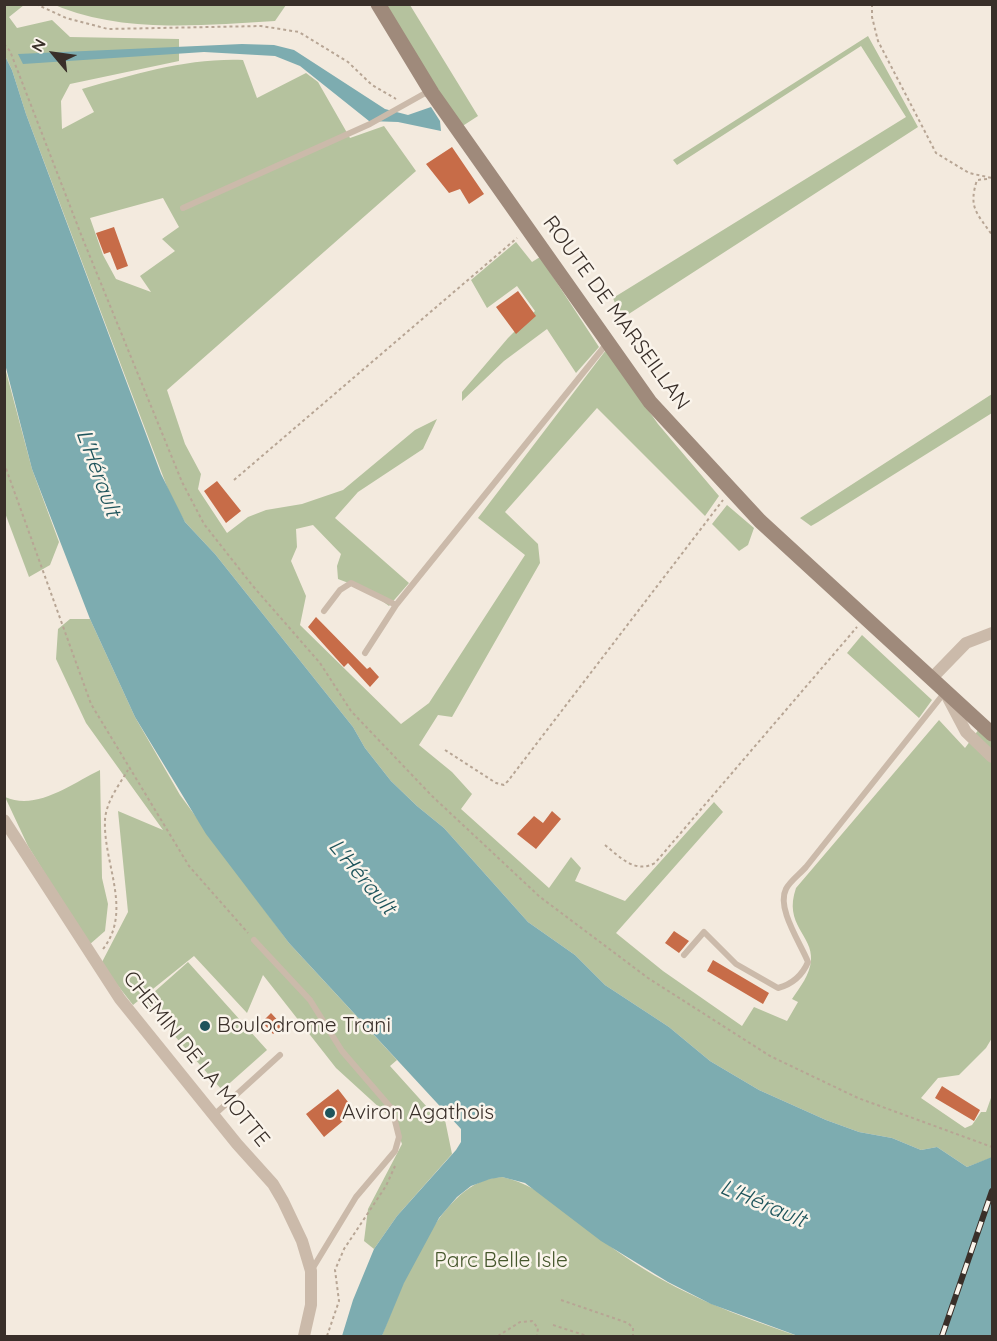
<!DOCTYPE html>
<meta charset="utf-8">
<style>
body{margin:0}
#map{position:relative;width:997px;height:1341px;overflow:hidden;background:#f3eade;font-family:Quicksand,sans-serif}
canvas{display:block}
.frame{position:absolute;inset:0;border:6px solid #392f29;pointer-events:none}
.north{position:absolute;left:24px;top:24px;width:60px;height:60px;-webkit-text-stroke:4px #faf4eb;paint-order:stroke;rotate:299deg;font-size:16px;font-weight:700;line-height:24px;text-align:center;color:#392f29}
.north::after{content:'';display:block;margin:auto;width:21px;height:27px;background:#392f29;clip-path:polygon(50% 0,100% 100%,50% 72%,0 100%)}
</style>
<div id="map">
<canvas width="997" height="1341"></canvas>
<div class="frame"></div>
<div class="north">N</div>
</div>
<script>
const c = document.querySelector('canvas').getContext('2d');
c.lineJoin = 'round';
function fill(path, color) {
  c.fillStyle = color;
  c.fill(path, 'evenodd');
}
function stroke(path, color, width, dash) {
  c.strokeStyle = color;
  c.lineWidth = width;
  c.lineCap = dash ? 'butt' : 'round';
  c.setLineDash(dash || []);
  c.stroke(path);
}
function label(font, color, halo, rows, align = 'center') {
  c.font = font + ' Quicksand,sans-serif';
  c.lineWidth = 5;
  c.setLineDash([]);
  c.textBaseline = 'middle';
  c.strokeStyle = halo;
  c.fillStyle = color;
  for (const [text, x, y, turn = 0] of rows) {
    c.save();
    c.translate(x, y);
    c.rotate((+turn || 0) * Math.PI / 180);
    c.textAlign = isNaN(turn) ? turn : align;
    if (halo) c.strokeText(text, 0, 0);
    c.fillText(text, 0, 0);
    c.restore();
  }
}
fill(new Path2D(`
 M 4,5 L 24,5 L 9,17 L 17,28 L 52,20 L 70,37 L 179,39 L 179,61 L 70,84 L 61,101 L 62,129 L 94,112 L 82,89 C 136,74 187,58 243,60 L 257,98 L 306,73 L 318,82 L 350,138 L 384,126 L 416,171 L 167,390 L 185,444 L 201,474 L 198,489 L 227,533 L 248,517 L 266,510 L 302,504 L 343,490 L 415,430 L 437,419 L 423,449 L 358,492 L 335,518 L 409,583 L 389,606 L 367,590 L 338,579 L 337,566 L 341,554 L 313,525 L 296,529 L 297,547 L 291,561 L 306,596 L 300,625 L 401,724 L 429,703 L 525,555 L 478,518 L 606,350 L 658,424 L 719,496 L 705,516 L 597,408 L 505,512 L 538,544 L 540,563 L 452,717 L 438,715 L 419,745 L 452,772 L 472,794 L 461,809 L 549,888 L 571,857 L 581,868 L 575,881 L 625,901 L 714,802 L 723,812 L 616,933 L 663,971 L 742,1026 L 754,1007 L 787,1021 L 798,1002 L 792,999 C 800,987 810,975 811,960 C 813,935 783,925 796,888 L 939,720 L 965,748 L 979,729 L 992,741 L 992,1038 L 986,1048 L 959,1075 L 938,1078 L 921,1098 L 965,1128 L 972,1125 L 981,1112 L 986,1112 L 992,1095 L 991,1158 L 967,1167 L 937,1147 L 921,1150 L 892,1138 L 859,1132 L 826,1120 L 759,1090 L 710,1061 L 669,1027 L 605,985 L 575,955 L 528,922 L 444,828 L 417,806 L 391,781 L 365,748 L 353,727 L 215,554 L 185,522 L 172,500 L 26,114 L 12,70 L 5,56 ZM 163,198 L 179,227 L 162,239 L 175,251 L 140,276 L 151,292 L 116,279 L 103,255 L 90,218 Z
 M 55,5 L 286,5 L 275,21 C 202,25 124,34 55,5 Z
 M 386,5 L 410,5 L 478,116 L 461,127 Z
 M 868,36 L 918,127 L 621,319 L 613,298 L 906,117 L 861,46 L 677,165 L 673,160 Z
 M 516,242 L 532,262 L 540,257 L 599,347 L 576,373 L 547,329 L 504,361 L 462,401 L 462,392 L 508,338 L 535,311 L 517,286 L 487,308 L 471,280 Z
 M 4,364 L 32,469 L 59,542 L 50,565 L 29,577 L 5,513 Z
 M 992,394 L 992,413 L 818,522 L 811,526 L 800,518 Z
 M 727,505 L 754,528 L 748,545 L 739,551 L 712,524 Z
 M 70,619 L 90,619 L 135,717 L 180,795 L 289,943 L 397,1060 L 390,1066 L 427,1107 L 445,1120 L 452,1154 L 397,1216 L 374,1249 L 364,1241 L 368,1209 L 402,1144 L 393,1120 L 336,1068 L 263,975 L 247,1013 L 194,956 L 133,1005 L 101,964 L 128,912 L 118,811 L 163,830 L 86,723 L 56,659 L 58,629 Z
 M 862,635 L 932,700 L 919,718 L 847,653 Z
 M 100,770 L 102,878 L 108,904 L 105,931 L 89,945 L 28,846 L 5,797 C 37,811 71,784 100,770 Z
 M 188,962 L 267,1050 L 222,1090 L 144,1001 Z
 M 502,1177 C 545,1185 588,1232 624,1256 C 677,1293 738,1316 798,1336 L 382,1336 C 401,1288 440,1178 502,1177 Z`), '#b5c29e');
fill(new Path2D(`
 M 242,44 L 274,45 L 294,50 L 385,109 L 408,115 L 431,107 L 440,121 L 441,131 L 398,122 L 369,121 L 300,66 L 275,56 L 204,52 L 23,64 L 18,54 Z
 M 5,56 L 12,70 L 26,114 L 161,474 L 185,522 L 215,554 L 353,727 L 365,748 L 391,781 L 417,806 L 444,828 L 528,922 L 575,955 L 605,985 L 669,1027 L 710,1061 L 759,1090 L 826,1120 L 859,1132 L 892,1138 L 921,1150 L 937,1147 L 967,1167 L 992,1157 L 992,1336 L 798,1336 L 711,1304 L 668,1282 L 601,1241 L 525,1183 L 502,1177 L 490,1179 L 471,1186 L 457,1197 L 439,1218 L 404,1283 L 382,1336 L 342,1336 L 353,1300 L 374,1249 L 397,1216 L 456,1150 L 461,1142 L 461,1129 L 289,943 L 206,834 L 135,717 L 90,619 L 32,469 L 5,364 Z`), '#7dacb0');
fill(new Path2D(`
 M 452,147 L 484,194 L 469,204 L 460,189 L 449,193 L 426,164 Z
 M 114,227 L 128,266 L 117,270 L 110,252 L 104,254 L 96,233 Z
 M 518,291 L 536,316 L 516,334 L 496,307 Z
 M 217,481 L 241,511 L 226,523 L 204,491 Z
 M 316,617 L 367,669 L 370,667 L 379,677 L 370,687 L 348,663 L 344,667 L 308,627 Z
 M 552,811 L 561,819 L 536,849 L 517,834 L 534,816 L 543,823 Z
 M 674,931 L 689,941 L 679,953 L 665,943 Z
 M 713,960 L 769,993 L 763,1004 L 707,971 Z
 M 271,1013 L 283,1026 L 273,1034 L 262,1022 Z
 M 942,1086 L 980,1110 L 974,1121 L 935,1098 Z
 M 338,1089 L 355,1111 L 324,1137 L 306,1114 Z`), '#c76c48');
stroke(new Path2D(`
 M 36,4 L 66,18 L 108,29 L 261,26 L 299,32 L 348,62 L 372,85 L 396,99
 M 872,4 L 872,17 L 878,41 L 936,153 L 969,173 L 992,178
 M 4,44 L 10,51 L 82,237 L 182,482 L 204,524 L 252,585 L 320,663 L 351,711 L 432,796 L 540,897 L 648,978 L 770,1056 L 858,1098 L 992,1147
 M 987,179 L 977,180 C 968,208 977,213 992,235
 M 4,463 L 91,704 L 189,866 L 248,933
 M 234,480 L 517,238
 M 445,750 L 496,783 L 504,785 L 508,781 L 723,500
 M 605,845 C 620,857 635,874 655,863 L 857,627
 M 103,949 C 133,911 103,863 105,820 C 106,802 119,785 128,770
 M 561,1300 L 628,1323 L 633,1328 L 633,1336
 M 553,1325 L 587,1336
 M 327,1336 L 339,1301 L 335,1270 L 344,1249 L 386,1186 L 395,1166
 M 498,1336 L 520,1322 L 532,1321 L 538,1328 L 537,1336`), '#b7a594', 2, [3, 3]);
stroke(new Path2D(`
 M 183,208 L 370,124 L 429,91
 M 396,605 L 608,342
 M 324,611 L 340,590 L 351,583 L 396,605 L 365,653
 M 254,940 L 310,1000 L 342,1051 L 392,1109 L 399,1137 L 395,1151 L 356,1197 L 311,1271
 M 684,955 L 704,932 L 736,964 L 778,988 C 793,984 802,976 808,962 C 801,944 776,908 786,889 C 790,881 800,874 806,867 L 945,692
 M 214,1115 L 280,1055`), '#cbbaaa', 6);
stroke(new Path2D(`
 M 931,679 L 966,643 L 992,633
 M 947,696 L 966,732 L 992,757
 M 4,820 L 120,999 L 237,1144 L 273,1184 L 283,1201 L 302,1241 L 311,1271 L 311,1305 L 304,1336`), '#cbbaaa', 12);
stroke(new Path2D(`
 M 378,4 L 432,93 L 650,402 L 760,521 L 992,734`), '#9f8a7b', 15);
const rail = new Path2D(`
 M 942,1336 L 992,1191`);
stroke(rail, '#392f29', 6);
stroke(rail, '#faf4eb', 4, [11]);
for (const [x, y, r, color] of [
 [205,1026,6,"#1e545b"],
 [330,1113,6,"#1e545b"]
]) {
  const dot = new Path2D();
  dot.arc(x, y, r, 0, 2 * Math.PI);
  c.fillStyle = color;
  c.fill(dot);
  stroke(dot, '#faf4eb', 2);
}
label('21px', '#392f29', '#faf4eb', [
 ["ROUTE DE MARSEILLAN",616,313,54],
 ["CHEMIN DE LA MOTTE",196,1059,51]
]);
label('21px', '#392f29', '#faf4eb', [
 ["Boulodrome Trani",217,1026],
 ["Aviron Agathois",342,1113]
], 'left');
label('21px', '#46572d', '#faf4eb', [
 ["Parc Belle Isle",501,1261]
]);
label('italic 22px', '#1e545b', '#faf4eb', [
 ["L'Hérault",98,473,70],
 ["L'Hérault",362,877,50],
 ["L'Hérault",763,1204,23]
]);
</script>
